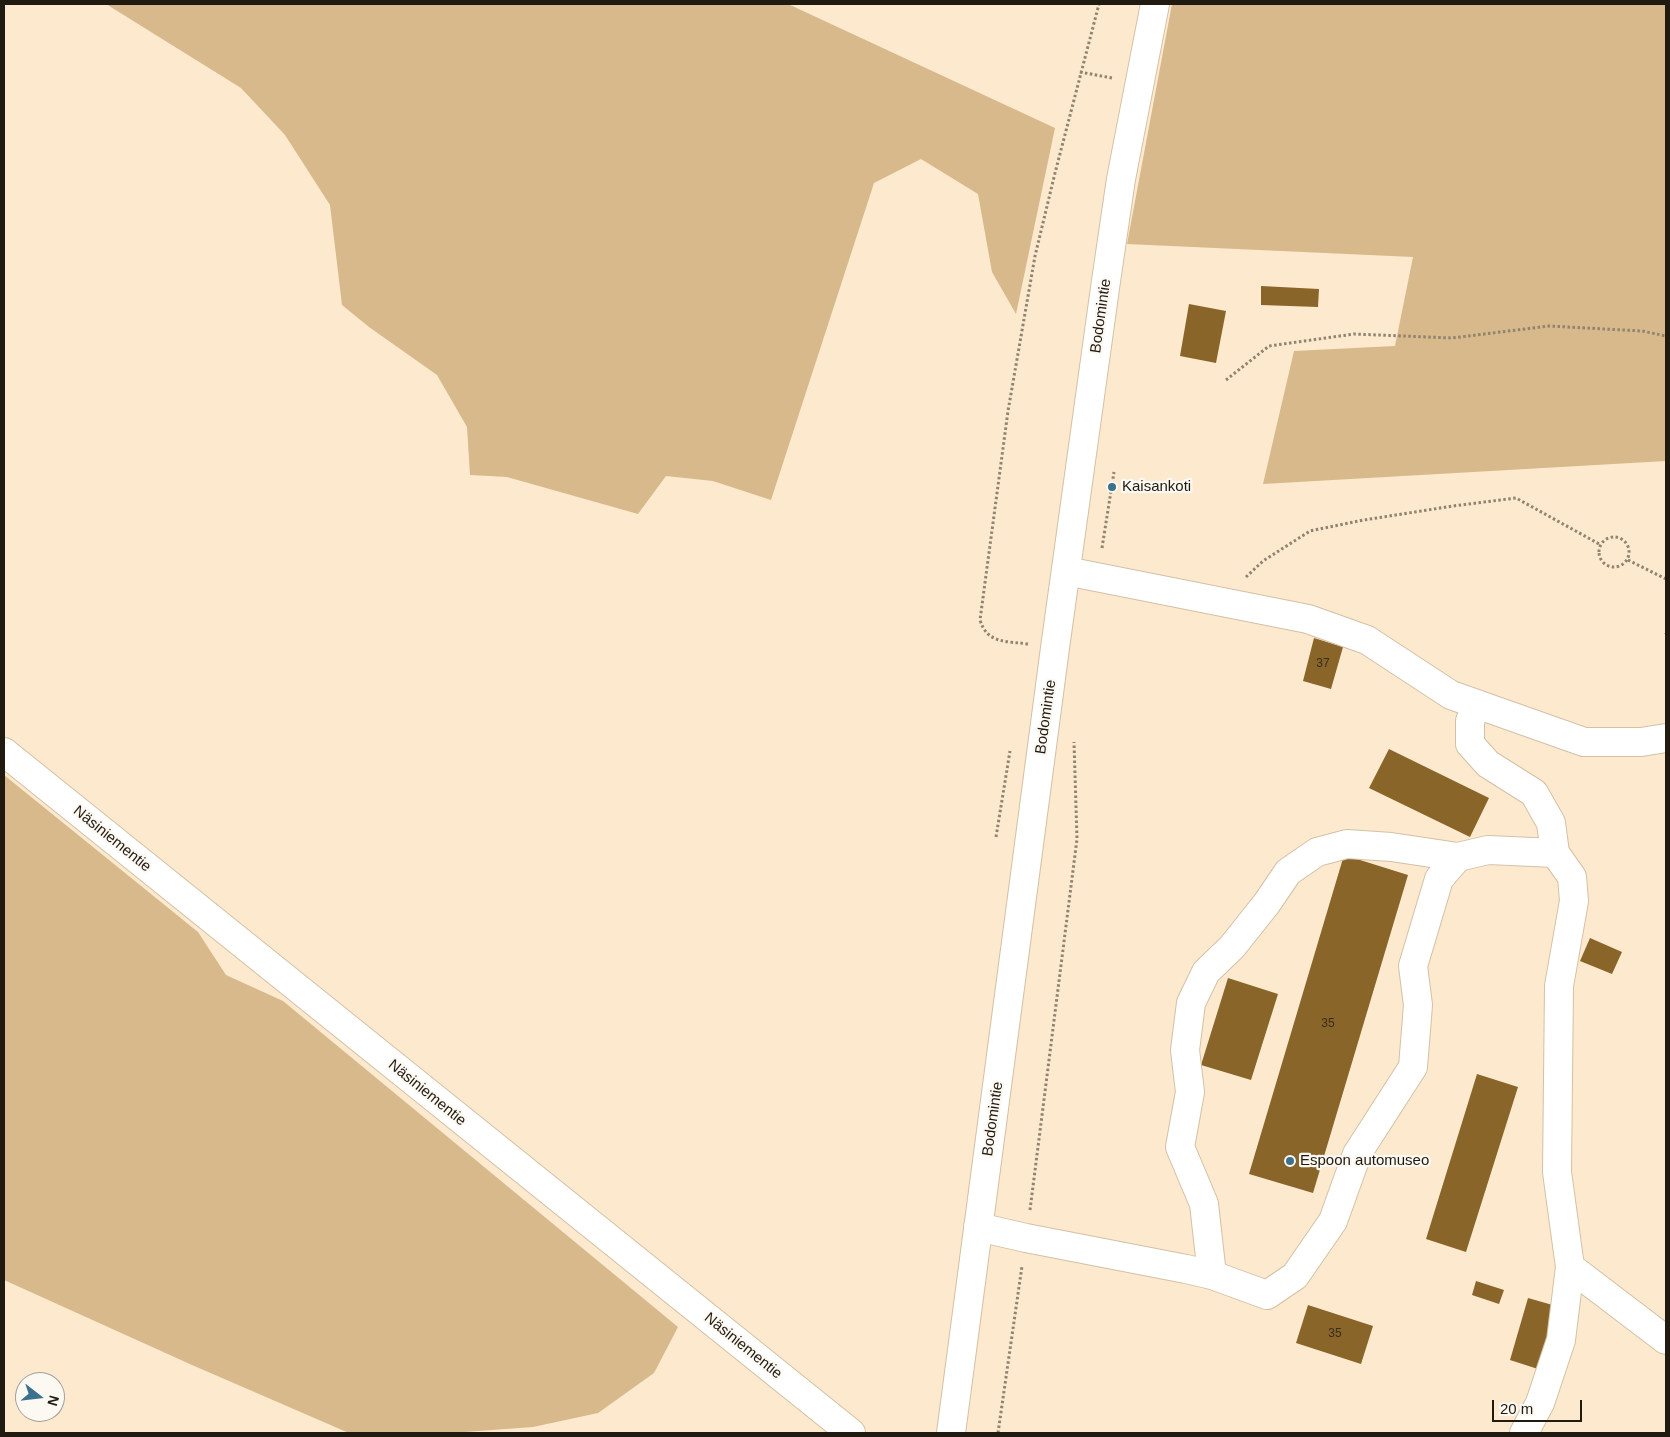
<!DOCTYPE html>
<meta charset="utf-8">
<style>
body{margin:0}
#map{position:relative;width:1670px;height:1437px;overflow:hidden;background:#fce9ce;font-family:Helvetica,sans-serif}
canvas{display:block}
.frame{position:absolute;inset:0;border:5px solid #211a10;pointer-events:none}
.north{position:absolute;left:15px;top:1372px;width:50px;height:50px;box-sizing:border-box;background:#fcf9f3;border:1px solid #a4a098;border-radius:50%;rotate:106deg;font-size:14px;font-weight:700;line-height:20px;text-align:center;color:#211a10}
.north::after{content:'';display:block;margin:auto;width:18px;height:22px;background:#3b718d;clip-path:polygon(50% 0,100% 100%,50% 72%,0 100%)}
.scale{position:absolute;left:1492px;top:1400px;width:90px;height:22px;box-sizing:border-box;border:2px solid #211a10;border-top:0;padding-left:6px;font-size:15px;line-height:18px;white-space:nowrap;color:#211a10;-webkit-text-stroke:4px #fcf9f3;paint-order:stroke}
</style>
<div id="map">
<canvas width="1670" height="1437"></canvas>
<div class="frame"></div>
<div class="north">N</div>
<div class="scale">20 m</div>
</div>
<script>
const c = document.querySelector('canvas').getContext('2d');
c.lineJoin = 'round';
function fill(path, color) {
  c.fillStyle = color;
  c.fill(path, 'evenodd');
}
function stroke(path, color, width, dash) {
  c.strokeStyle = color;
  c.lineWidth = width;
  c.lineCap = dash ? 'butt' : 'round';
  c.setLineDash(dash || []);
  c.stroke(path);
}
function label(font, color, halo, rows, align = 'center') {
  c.font = font + ' Helvetica,sans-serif';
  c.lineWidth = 4.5;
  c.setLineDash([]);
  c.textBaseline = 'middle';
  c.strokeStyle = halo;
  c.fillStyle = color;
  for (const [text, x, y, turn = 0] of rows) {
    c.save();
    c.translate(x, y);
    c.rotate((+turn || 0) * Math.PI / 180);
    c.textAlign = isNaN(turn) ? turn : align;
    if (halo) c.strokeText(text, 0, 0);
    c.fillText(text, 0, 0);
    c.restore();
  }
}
fill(new Path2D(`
 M 106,4 L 788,4 L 1055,128 L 1016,314 L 992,272 L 978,194 L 921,159 L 874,183 L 771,500 L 713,481 L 666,476 L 638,514 L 507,477 L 470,475 L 467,427 L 437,375 L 369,327 L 342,305 L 330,205 L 285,135 L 241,88 Z
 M 1172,4 L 1666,4 L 1666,461 L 1263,484 L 1294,351 L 1395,346 L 1413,257 L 1127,244 Z
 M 4,775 L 198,932 L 226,975 L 283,1001 L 678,1327 L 654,1373 L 598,1413 L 533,1427 L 451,1433 L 349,1433 L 192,1365 L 4,1280 Z`), '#d8b98c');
fill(new Path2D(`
 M 1261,286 L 1319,289 L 1318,307 L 1261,305 Z
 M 1189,304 L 1226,311 L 1216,363 L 1180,356 Z
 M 1314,638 L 1343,647 L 1331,689 L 1303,681 Z
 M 1389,749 L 1489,798 L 1470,837 L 1369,788 Z
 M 1344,855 L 1408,875 L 1313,1193 L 1249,1174 Z
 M 1590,938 L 1622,952 L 1612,974 L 1580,961 Z
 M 1228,978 L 1278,994 L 1251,1080 L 1201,1065 Z
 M 1477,1074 L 1518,1087 L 1466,1252 L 1426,1239 Z
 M 1476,1281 L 1504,1290 L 1499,1304 L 1472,1295 Z
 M 1528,1298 L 1556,1306 L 1538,1369 L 1510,1360 Z
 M 1308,1305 L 1373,1326 L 1361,1364 L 1296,1343 Z`), '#89652a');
const minor = new Path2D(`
 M 1066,571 L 1308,619 L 1367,640 L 1451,695 L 1584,742 L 1641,742 L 1666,738
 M 1477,704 L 1470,721 L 1470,744 L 1488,764 L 1534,793 L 1551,823 L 1555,853 L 1572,877 L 1574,901 L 1559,986 L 1557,1172 L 1570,1267 L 1561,1340 L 1540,1403 L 1524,1433
 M 4,752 L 851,1433
 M 978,1227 L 1026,1238 L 1186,1269 L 1212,1275 L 1267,1295 L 1295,1276 L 1333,1221 L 1357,1154 L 1413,1067 L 1418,1005 L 1413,966 L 1439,879 L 1458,857 L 1488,850 L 1555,853
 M 1570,1267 L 1666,1340
 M 1212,1275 L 1204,1204 L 1180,1147 L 1190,1092 L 1185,1050 L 1191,1003 L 1206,972 L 1232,947 L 1267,903 L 1288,872 L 1317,852 L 1347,844 L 1391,847 L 1458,857`);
const major = new Path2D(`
 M 951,1433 L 1055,648 L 1106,281 L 1121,179 L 1155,4`);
stroke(minor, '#d3c1a6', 30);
stroke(major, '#d3c1a6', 30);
stroke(new Path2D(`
 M 1080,72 L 1112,78
 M 1226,380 L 1269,346 L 1354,334 L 1452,338 L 1549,326 L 1642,331 L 1666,336
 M1599 552a15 15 0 1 1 30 0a15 15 0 1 1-30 0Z
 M 1102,548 L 1114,472
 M 1628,560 L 1666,579
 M 1246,577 L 1263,561 L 1310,531 L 1364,520 L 1453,506 L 1516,498 L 1601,545
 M 1666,633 L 1666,634
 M 1028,644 C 1007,641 987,644 980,620 L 1008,411 L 1035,256 L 1055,173 L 1099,4
 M 996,837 L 1010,751
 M 1030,1210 L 1077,839 L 1074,742
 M 998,1433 L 1022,1266`), '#908370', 3, [2.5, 2.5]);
stroke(minor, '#fff', 28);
stroke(major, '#fff', 28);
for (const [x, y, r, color] of [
 [1112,487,5,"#3b718d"],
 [1290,1161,5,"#3b718d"]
]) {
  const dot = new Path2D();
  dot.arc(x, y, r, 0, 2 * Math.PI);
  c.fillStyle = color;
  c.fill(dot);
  stroke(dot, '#fcf9f3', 2);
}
label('12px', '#3b2d16', null, [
 ["37",1323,664],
 ["35",1328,1024],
 ["35",1335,1334]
]);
label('15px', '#211a10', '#fcf9f3', [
 ["Bodomintie",1101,316,-82],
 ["Bodomintie",1046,717,-82],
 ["Näsiniementie",112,839,39],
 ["Näsiniementie",427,1093,39],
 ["Bodomintie",993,1119,-82],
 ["Näsiniementie",743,1346,39]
]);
label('15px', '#211a10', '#fcf9f3', [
 ["Kaisankoti",1122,487],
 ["Espoon automuseo",1300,1161]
], 'left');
</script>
